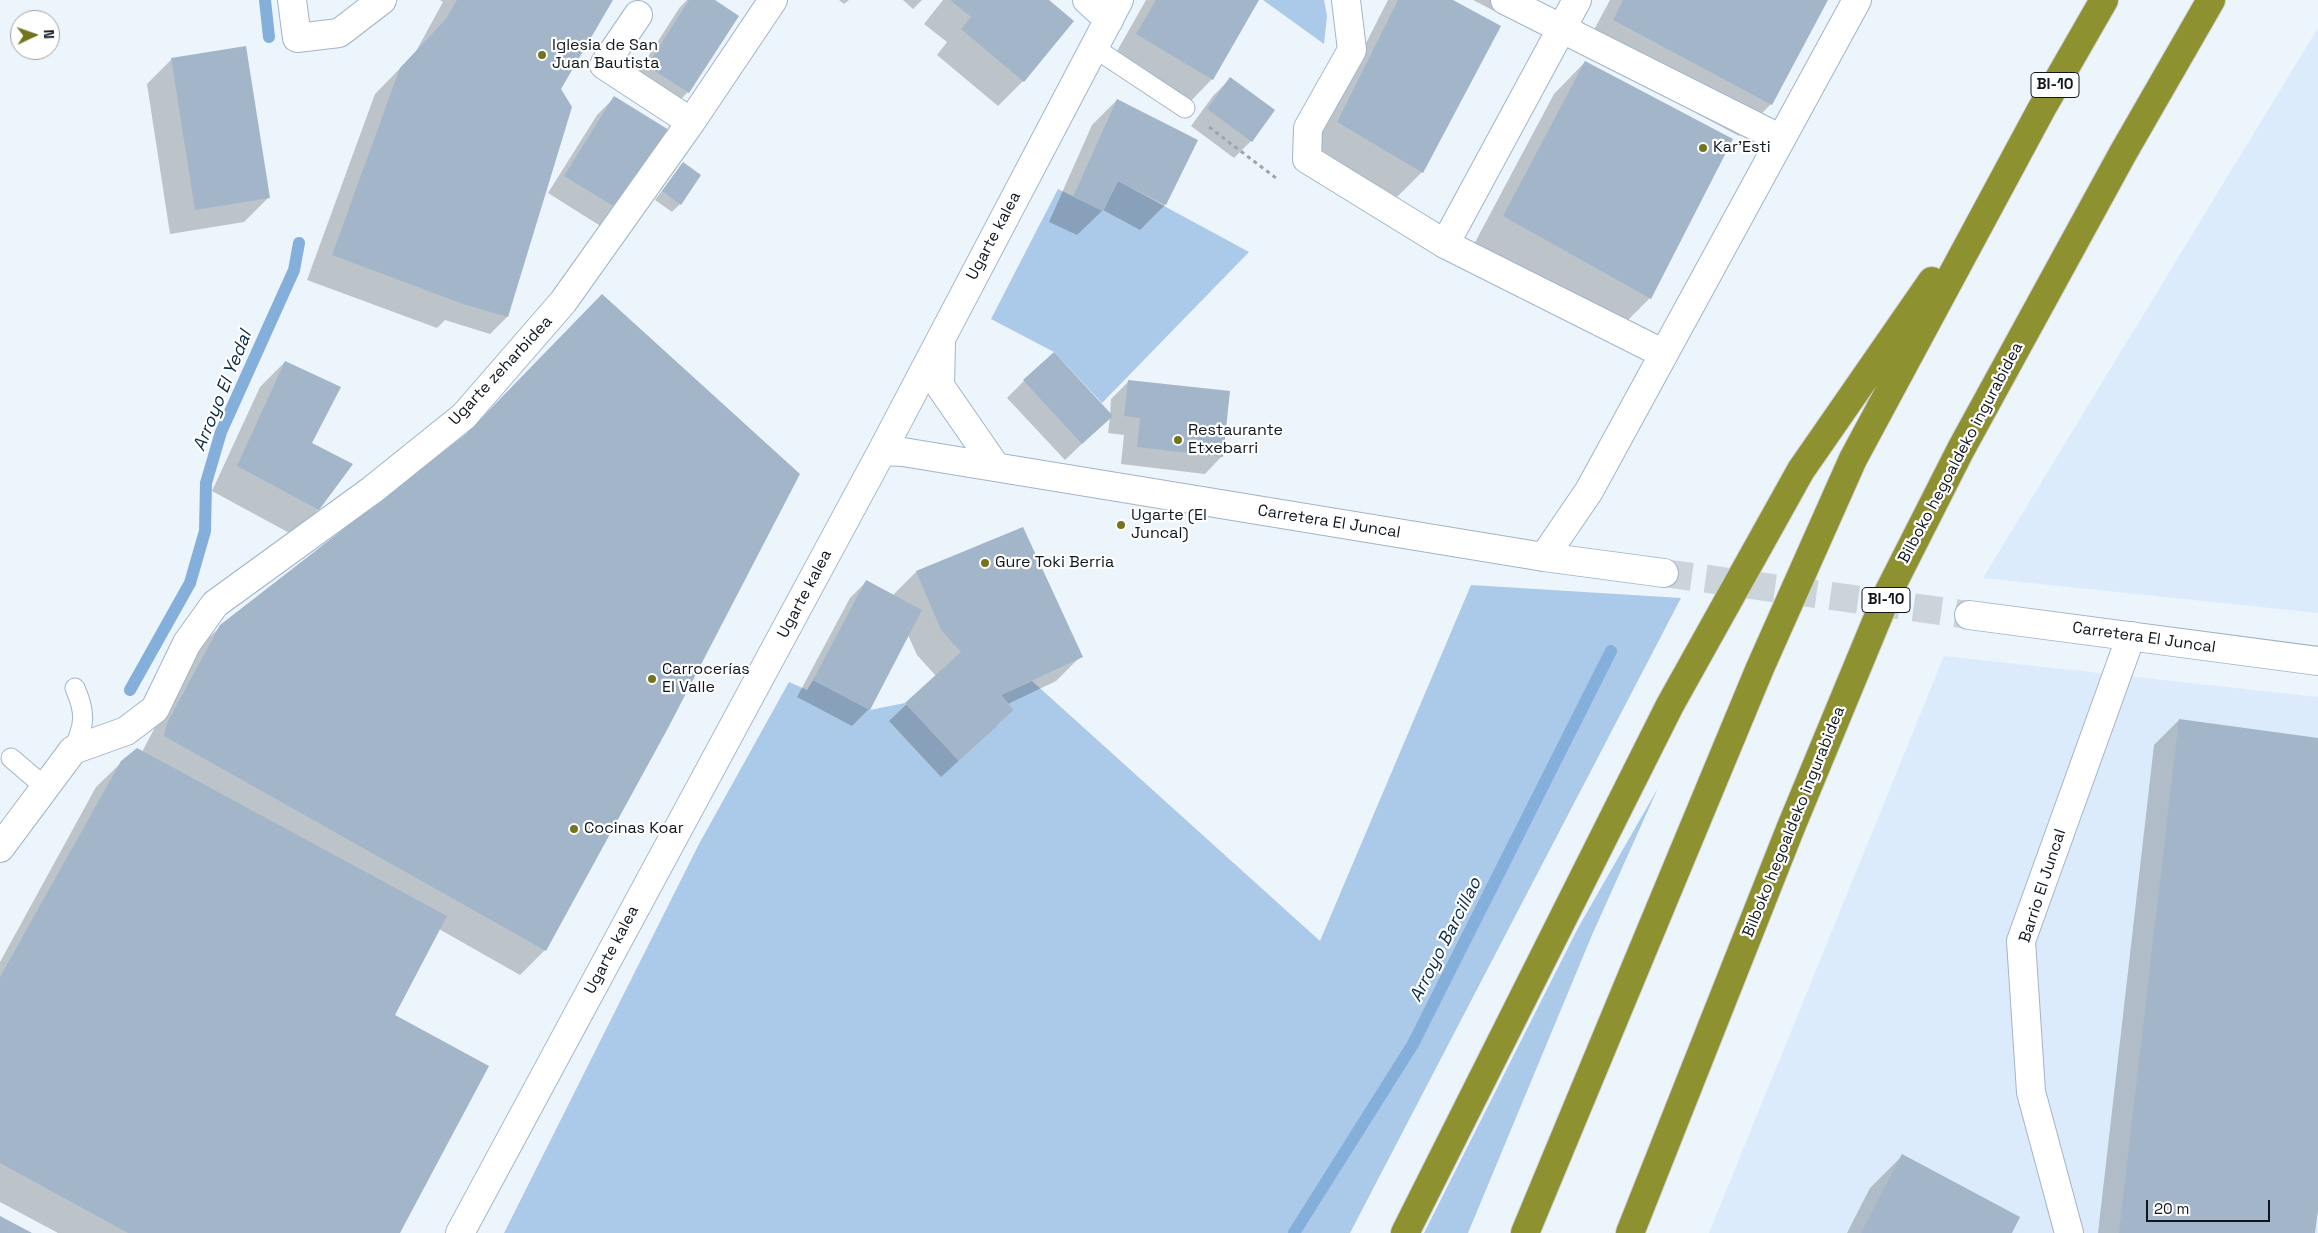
<!DOCTYPE html>
<meta charset="utf-8">
<style>
body{margin:0}
#map{position:relative;width:2318px;height:1233px;overflow:hidden;background:#ecf4fc;font-family:"Space Grotesk",sans-serif}
canvas{display:block}
.north{position:absolute;left:10px;top:10px;width:50px;height:50px;box-sizing:border-box;background:#fff;border:1px solid #9fa2a5;border-radius:50%;rotate:87deg;font-size:14px;font-weight:700;line-height:20px;text-align:center;color:#0f161d}
.north::after{content:'';display:block;margin:auto;width:18px;height:22px;background:#72751d;clip-path:polygon(50% 0,100% 100%,50% 72%,0 100%)}
.scale{position:absolute;left:2146px;top:1200px;width:124px;height:22px;box-sizing:border-box;border:2px solid #0f161d;border-top:0;padding-left:6px;font-size:15px;line-height:18px;white-space:nowrap;color:#0f161d;-webkit-text-stroke:4px #fff;paint-order:stroke}
</style>
<div id="map">
<canvas width="2318" height="1233"></canvas>
<div class="north">N</div>
<div class="scale">20 m</div>
</div>
<script>
const c = document.querySelector('canvas').getContext('2d');
c.lineJoin = 'round';
function fill(path, color) {
  c.fillStyle = color;
  c.fill(path, 'evenodd');
}
function stroke(path, color, width, dash) {
  c.strokeStyle = color;
  c.lineWidth = width;
  c.lineCap = dash ? 'butt' : 'round';
  c.setLineDash(dash || []);
  c.stroke(path);
}
function label(font, color, halo, rows, align = 'center') {
  c.font = font + ' "Space Grotesk",sans-serif';
  c.lineWidth = 4.5;
  c.setLineDash([]);
  c.textBaseline = 'middle';
  c.strokeStyle = halo;
  c.fillStyle = color;
  for (const [text, x, y, turn = 0] of rows) {
    c.save();
    c.translate(x, y);
    c.rotate((+turn || 0) * Math.PI / 180);
    c.textAlign = isNaN(turn) ? turn : align;
    if (halo) c.strokeText(text, 0, 0);
    c.fillText(text, 0, 0);
    c.restore();
  }
}
fill(new Path2D(`
 M 2318,28 L 2318,613 L 1983,578 Z
 M 1944,656 L 2318,697 L 2318,1233 L 1709,1233 Z`), '#dcebfb');
fill(new Path2D(`
 M 1263,0 L 1324,0 L 1327,16 L 1324,44 Z
 M 1118,181 L 1249,252 L 1102,403 L 1054,352 L 991,319 L 1058,189 L 1103,211 Z
 M 1471,585 L 1681,598 L 1350,1233 L 504,1233 L 699,844 L 789,682 L 807,690 L 813,680 L 870,710 L 905,703 L 959,761 L 1014,710 L 1001,695 L 1032,681 L 1320,941 Z
 M 1658,788 L 1592,935 L 1468,1233 L 1424,1233 L 1578,928 Z`), '#abc9e9');
fill(new Path2D(`
 M 440,0 L 610,0 L 560,89 L 507,317 L 490,334 L 445,320 L 437,328 L 307,280 L 375,94 L 415,53 L 443,2 Z
 M 687,0 L 713,0 L 737,16 L 688,92 L 671,109 L 631,83 L 680,7 Z
 M 839,0 L 849,0 L 844,4 Z
 M 903,0 L 922,0 L 913,9 Z
 M 943,0 L 1047,0 L 1023,81 L 998,106 L 937,55 L 947,42 L 924,24 Z
 M 1146,0 L 1257,0 L 1212,79 L 1188,104 L 1112,60 Z
 M 1388,0 L 1450,0 L 1422,172 L 1397,197 L 1313,147 Z
 M 1473,0 L 1515,0 L 1500,14 Z
 M 1610,0 L 1827,0 L 1771,104 L 1739,136 L 1582,52 Z
 M 172,59 L 269,197 L 244,222 L 170,234 L 147,84 Z
 M 1585,62 L 1650,298 L 1618,330 L 1472,248 L 1554,94 Z
 M 1230,79 L 1251,141 L 1234,158 L 1191,126 L 1213,96 Z
 M 614,98 L 668,131 L 602,227 L 548,193 L 597,115 Z
 M 1117,100 L 1165,205 L 1140,230 L 1103,210 L 1077,235 L 1049,222 L 1092,125 Z
 M 683,163 L 680,204 L 672,212 L 655,200 Z
 M 285,362 L 310,443 L 318,510 L 293,535 L 212,491 L 260,387 Z
 M 1024,381 L 1110,415 L 1111,399 L 1128,382 L 1222,456 L 1205,474 L 1121,464 L 1124,435 L 1108,433 L 1110,417 L 1065,460 L 1007,398 Z
 M 464,436 L 545,950 L 520,975 L 439,929 L 394,1016 L 398,1233 L 58,1233 L 0,1202 L 0,962 L 96,787 L 122,762 L 142,752 L 195,651 L 221,626 Z
 M 1023,529 L 1081,656 L 1056,681 L 1008,704 L 996,727 L 941,777 L 889,721 L 936,676 L 917,655 L 908,635 L 869,709 L 852,726 L 797,697 L 850,598 L 867,581 L 893,595 L 916,572 Z
 M 2179,720 L 2318,739 L 2318,1211 L 2313,1233 L 2098,1233 L 2154,745 Z
 M 1902,1156 L 2011,1233 L 1847,1233 L 1870,1188 Z`), '#0003');
stroke(new Path2D(`
 M 265,0 L 269,37
 M 130,690 L 190,583 L 205,531 L 206,483 L 221,432 L 294,270 L 299,243
 M 1294,1233 L 1413,1044 L 1611,651`), '#85afdb', 12);
fill(new Path2D(`
 M 457,0 L 613,0 L 561,89 L 572,107 L 508,317 L 463,304 L 332,255 L 400,68 L 445,20 Z
 M 689,0 L 715,0 L 739,16 L 689,93 L 647,66 Z
 M 950,0 L 1049,0 L 1074,21 L 1024,82 L 961,29 L 971,17 Z
 M 1156,0 L 1259,0 L 1213,80 L 1136,34 Z
 M 1398,0 L 1453,0 L 1501,26 L 1423,173 L 1337,122 Z
 M 1623,0 L 1828,0 L 1772,105 L 1613,20 Z
 M 246,46 L 270,198 L 195,210 L 171,58 Z
 M 1585,61 L 1733,139 L 1651,299 L 1503,216 Z
 M 1230,77 L 1275,110 L 1252,142 L 1207,109 Z
 M 614,96 L 669,130 L 620,210 L 564,176 Z
 M 1117,99 L 1198,140 L 1166,205 L 1118,181 L 1103,211 L 1073,197 Z
 M 683,162 L 701,175 L 681,205 L 662,191 Z
 M 602,294 L 800,474 L 668,728 L 546,951 L 164,736 L 167,723 L 220,625 L 466,434 Z
 M 1054,352 L 1113,416 L 1082,444 L 1023,380 Z
 M 285,361 L 341,387 L 312,443 L 353,464 L 319,510 L 237,466 Z
 M 1128,380 L 1230,391 L 1223,457 L 1137,447 L 1140,418 L 1124,416 Z
 M 1023,527 L 1083,657 L 1001,695 L 1014,710 L 959,761 L 905,703 L 961,652 L 941,630 L 916,571 Z
 M 866,580 L 922,610 L 870,710 L 813,680 Z
 M 2179,719 L 2318,738 L 2318,1209 L 2315,1233 L 2119,1233 Z
 M 137,748 L 447,916 L 395,1015 L 489,1066 L 400,1233 L 128,1233 L 0,1163 L 0,977 L 121,761 Z
 M 1902,1154 L 2020,1217 L 2012,1233 L 1861,1233 Z
 M 0,1216 L 32,1233 L 0,1233 Z`), '#a2b5c9');
stroke(new Path2D(`
 M 1664,573 L 1969,615`), '#cbd3db', 28, [28, 14]);
const service = new Path2D(`
 M 1093,47 L 1185,108
 M 73,750 C 85,725 86,713 75,688
 M 11,758 L 45,787`);
const pedestrian = new Path2D(`
 M 1505,0 L 1781,139
 M 1445,244 L 1577,0`);
const minor = new Path2D(`
 M 292,0 L 297,38 L 339,33 L 382,0
 M 1087,0 L 1109,20
 M 1346,0 L 1352,50 L 1308,128 L 1307,159 L 1445,244 L 1664,354
 M 638,15 L 604,65 L 691,122
 M 1544,557 L 1589,491 L 1857,0
 M 0,848 L 73,750 L 126,731 L 155,709 L 187,643 L 215,604 L 372,490 L 464,416 L 563,302 L 691,122 L 773,0
 M 2069,1233 L 2031,1092 L 2021,941 L 2131,636`);
const tertiary = new Path2D(`
 M 941,343 L 940,386 L 996,467
 M 882,451 L 903,452 L 1544,557 L 1664,573
 M 1969,615 L 2318,661
 M 460,1233 L 882,451 L 1119,0`);
const motorway = new Path2D(`
 M 1405,1233 L 1670,705 L 1801,470 L 1932,281
 M 1525,1233 L 1760,668 L 1853,459 L 2042,108 L 2104,0
 M 1630,1233 L 1791,827 L 1888,593 L 1961,449 L 2123,153 L 2211,0`);
stroke(service, '#a2b4c8', 21);
stroke(pedestrian, '#a2b4c8', 30);
stroke(minor, '#a2b4c8', 30);
stroke(tertiary, '#a2b4c8', 30);
stroke(motorway, '#cfd0d2', 30);
stroke(new Path2D(`
 M 1209,127 L 1276,178`), '#9da4ac', 3, [4, 4]);
stroke(service, '#fff', 19);
stroke(pedestrian, '#fff', 28);
stroke(minor, '#fff', 28);
stroke(tertiary, '#fff', 28);
stroke(motorway, '#8d9130', 28);
for (const [x, y, r, color] of [
 [542,55,5,"#72751d"],
 [1703,148,5,"#72751d"],
 [1178,440,5,"#72751d"],
 [1121,525,5,"#72751d"],
 [985,563,5,"#72751d"],
 [652,679,5,"#72751d"],
 [574,829,5,"#72751d"]
]) {
  const dot = new Path2D();
  dot.arc(x, y, r, 0, 2 * Math.PI);
  c.fillStyle = color;
  c.fill(dot);
  stroke(dot, '#fff', 2);
}
for (const [x, y, w] of [
 [2055,85,48],
 [1886,600,48]
]) {
  const box = new Path2D();
  box.roundRect(x - w / 2, y - 12.5, w, 25, 4);
  c.fillStyle = '#fff';
  c.fill(box);
  stroke(box, '#0f161d', 1);
}
label('bold 15px', '#0f161d', null, [
 ["BI-10",2055,85],
 ["BI-10",1886,600]
]);
label('16px', '#0f161d', '#fff', [
 ["Iglesia de San",552,46],
 ["Juan Bautista",552,64],
 ["Kar'Esti",1713,148],
 ["Restaurante",1188,431],
 ["Etxebarri",1188,449],
 ["Ugarte (El",1131,516],
 ["Juncal)",1131,534],
 ["Gure Toki Berria",995,563],
 ["Carrocerías",662,670],
 ["El Valle",662,688],
 ["Cocinas Koar",584,829]
], 'left');
label('16px', '#0f161d', '#fff', [
 ["Ugarte kalea",994,236,-62],
 ["Ugarte zeharbidea",501,371,-47],
 ["Bilboko hegoaldeko ingurabidea",1961,453,-62],
 ["Carretera El Juncal",1329,522,9],
 ["Ugarte kalea",805,594,-62],
 ["Carretera El Juncal",2144,638,8],
 ["Bilboko hegoaldeko ingurabidea",1794,822,-68],
 ["Barrio El Juncal",2043,886,-72],
 ["Ugarte kalea",612,950,-62]
]);
label('italic 18px', '#0a2b48', '#fff', [
 ["Arroyo El Yedal",223,391,-68],
 ["Arroyo Barcillao",1446,940,-63]
]);
</script>
